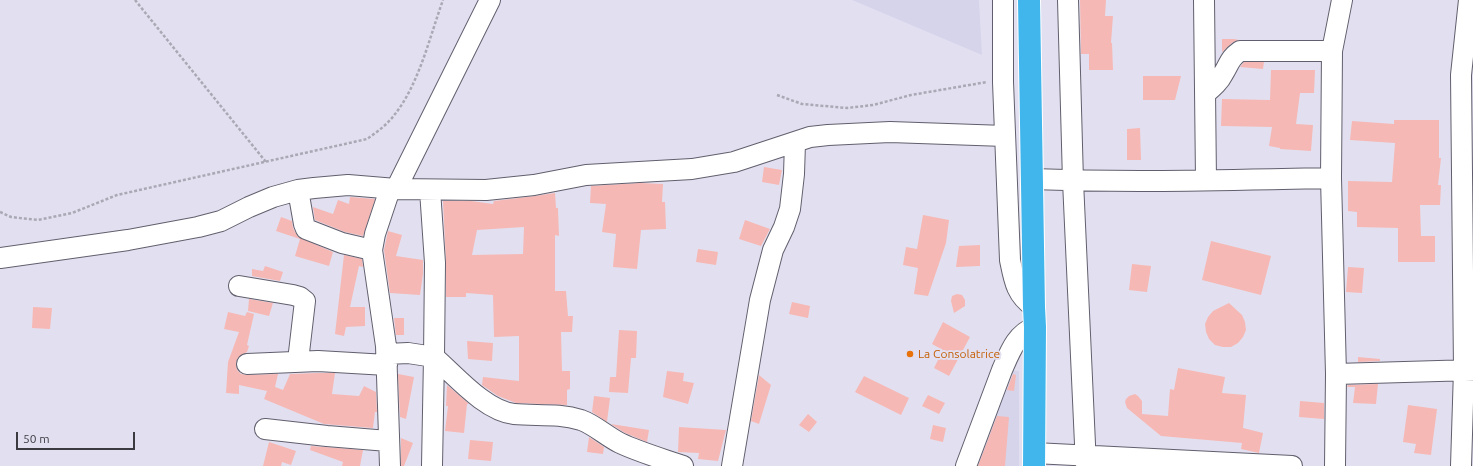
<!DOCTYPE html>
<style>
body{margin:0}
#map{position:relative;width:1473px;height:466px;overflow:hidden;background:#e2e0f0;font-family:Ubuntu,sans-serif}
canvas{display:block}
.scale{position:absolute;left:16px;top:432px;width:119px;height:18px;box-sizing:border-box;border:2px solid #3b3a41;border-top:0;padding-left:5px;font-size:12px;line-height:14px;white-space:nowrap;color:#3b3a41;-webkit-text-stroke:3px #e2e0f0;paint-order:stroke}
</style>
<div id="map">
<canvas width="1473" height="466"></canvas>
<div class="scale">50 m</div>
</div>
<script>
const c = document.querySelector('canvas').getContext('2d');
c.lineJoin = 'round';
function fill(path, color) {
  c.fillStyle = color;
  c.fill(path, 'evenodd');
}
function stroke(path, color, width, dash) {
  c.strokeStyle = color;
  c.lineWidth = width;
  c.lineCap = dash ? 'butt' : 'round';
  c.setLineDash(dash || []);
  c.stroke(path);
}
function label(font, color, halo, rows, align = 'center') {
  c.font = font + ' Ubuntu,sans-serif';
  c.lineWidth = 4;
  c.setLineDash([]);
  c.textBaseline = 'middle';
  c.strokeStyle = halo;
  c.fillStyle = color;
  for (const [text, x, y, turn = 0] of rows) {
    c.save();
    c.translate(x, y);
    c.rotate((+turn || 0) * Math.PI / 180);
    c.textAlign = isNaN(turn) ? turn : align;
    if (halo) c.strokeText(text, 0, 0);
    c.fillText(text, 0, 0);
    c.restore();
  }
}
fill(new Path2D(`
 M 852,0 L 979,0 L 982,55 Z
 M 1003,370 L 1019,371 L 1019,466 L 965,466 Z`), '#d6d4eb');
fill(new Path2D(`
 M 1080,0 L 1106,0 L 1105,16 L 1113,16 L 1111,43 L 1112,43 L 1113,70 L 1089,70 L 1089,54 L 1081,54 Z
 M 1222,39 L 1234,39 L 1239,40 L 1233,42 L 1222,52 Z
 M 1244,62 L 1264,62 L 1263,69 L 1240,67 Z
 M 1271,70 L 1315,70 L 1314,93 L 1300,93 L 1296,124 L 1313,125 L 1311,151 L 1280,149 L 1280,148 L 1269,146 L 1272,127 L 1221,126 L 1222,99 L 1270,100 Z
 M 1143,76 L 1181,76 L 1175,100 L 1143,100 Z
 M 1394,120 L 1439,120 L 1439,158 L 1441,158 L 1438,185 L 1441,185 L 1440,205 L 1420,205 L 1421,236 L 1435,236 L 1435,262 L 1398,262 L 1398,228 L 1357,227 L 1357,212 L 1348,211 L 1348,181 L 1392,182 L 1395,143 L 1350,140 L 1352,121 L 1394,124 Z
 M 1140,128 L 1141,160 L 1127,160 L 1127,129 Z
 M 764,167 L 782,170 L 779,185 L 762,182 Z
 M 640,183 L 663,184 L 662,202 L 665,202 L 666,229 L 641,230 L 637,269 L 613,267 L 616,234 L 602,232 L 606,204 L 590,203 L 591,186 Z
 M 555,193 L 556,208 L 558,208 L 559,236 L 555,235 L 555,291 L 566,291 L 568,316 L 573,316 L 572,332 L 561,332 L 562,371 L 570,371 L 570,389 L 567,390 L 567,405 L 516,403 L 498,396 L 482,385 L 483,377 L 519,381 L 519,336 L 494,337 L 493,295 L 466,293 L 466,297 L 446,297 L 446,262 L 443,201 L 471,201 L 493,204 L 494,201 L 535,196 ZM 524,227 L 523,254 L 472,255 L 477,230 Z
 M 350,197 L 375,199 L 363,236 L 345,232 L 315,220 L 313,207 L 333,214 L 338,200 L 349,204 Z
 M 923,215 L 949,220 L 946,243 L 928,296 L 914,294 L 918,268 L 903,265 L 906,247 L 917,249 Z
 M 281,217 L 292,221 L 293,228 L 298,237 L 333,252 L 329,266 L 295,256 L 300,239 L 276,231 Z
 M 745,220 L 770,229 L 761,246 L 739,239 Z
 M 388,231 L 402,235 L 396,256 L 423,260 L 423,274 L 420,295 L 390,293 L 384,250 Z
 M 1211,241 L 1271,256 L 1261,295 L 1202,280 Z
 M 980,245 L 980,266 L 956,267 L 959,246 Z
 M 698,249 L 718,252 L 716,265 L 696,262 Z
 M 344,255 L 362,259 L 363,267 L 359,266 L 350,307 L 365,307 L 365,326 L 346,327 L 344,336 L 335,334 Z
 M 1132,264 L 1151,266 L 1147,292 L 1129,290 Z
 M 265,266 L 283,272 L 280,281 L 252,276 L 252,269 L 263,271 Z
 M 1348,267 L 1364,268 L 1362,293 L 1346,292 Z
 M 957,294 L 962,295 L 965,300 L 965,306 L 954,313 L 951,301 L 952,296 Z
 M 249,299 L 273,303 L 269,316 L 248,311 Z
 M 792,302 L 810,306 L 808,318 L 789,314 Z
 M 1229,303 L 1242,315 L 1245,322 L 1246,330 L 1243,337 L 1238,343 L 1231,347 L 1223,347 L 1215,345 L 1209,339 L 1206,332 L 1205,324 L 1208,317 L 1213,311 Z
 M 33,307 L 52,308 L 50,329 L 32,328 Z
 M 228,312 L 245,316 L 247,312 L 254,314 L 247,345 L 249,346 L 247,352 L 241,355 L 237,359 L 236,364 L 237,370 L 241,374 L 247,375 L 278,374 L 275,387 L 283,390 L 290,374 L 318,373 L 335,373 L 332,394 L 359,396 L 364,386 L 376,392 L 377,412 L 375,412 L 373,428 L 324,424 L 264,399 L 267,391 L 239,385 L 239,394 L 226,393 L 228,362 L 239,332 L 224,329 Z
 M 394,318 L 404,318 L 404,335 L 396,335 Z
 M 943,322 L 970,337 L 949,376 L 934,368 L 943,350 L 932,344 Z
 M 619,330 L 637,331 L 636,358 L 631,358 L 628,393 L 609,392 L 610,377 L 616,377 Z
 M 467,341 L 493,343 L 492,361 L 468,359 Z
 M 1358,357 L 1380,359 L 1380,361 L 1358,362 Z
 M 1178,368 L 1225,377 L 1222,393 L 1246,395 L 1243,428 L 1263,433 L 1259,453 L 1241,449 L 1242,443 L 1161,436 L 1127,408 L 1125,402 L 1126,399 L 1129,396 L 1135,394 L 1138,396 L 1142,401 L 1142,414 L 1168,416 L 1170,389 L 1174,390 Z
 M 667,371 L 684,373 L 683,381 L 694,383 L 688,404 L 663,397 Z
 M 398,374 L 414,377 L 406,419 L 400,417 Z
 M 1013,374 L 1016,375 L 1014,391 L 1007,390 Z
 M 759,375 L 771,385 L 759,424 L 751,421 Z
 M 864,376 L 909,398 L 901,415 L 855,392 Z
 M 1378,384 L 1376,404 L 1353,403 L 1355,387 L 1347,387 L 1348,385 Z
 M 447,385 L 469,404 L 467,404 L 464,433 L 445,431 L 448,406 L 446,406 Z
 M 928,395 L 945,403 L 939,414 L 922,406 Z
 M 594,396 L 610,398 L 607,422 L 592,412 Z
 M 1300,401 L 1324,403 L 1324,419 L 1299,417 Z
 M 1408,405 L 1437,409 L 1431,455 L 1414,453 L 1416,444 L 1403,442 Z
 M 808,414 L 817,422 L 809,432 L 799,425 Z
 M 997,416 L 1009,417 L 1005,466 L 978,466 Z
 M 611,424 L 649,430 L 647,442 L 625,433 Z
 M 933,425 L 946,428 L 943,442 L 930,439 Z
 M 679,427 L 726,430 L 718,461 L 698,459 L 699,453 L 678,452 Z
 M 589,437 L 604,447 L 603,454 L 587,452 Z
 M 401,438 L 413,443 L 404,466 L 401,466 Z
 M 470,440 L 493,442 L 491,461 L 468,459 Z
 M 269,442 L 296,451 L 291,465 L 282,462 L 281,466 L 263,466 Z
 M 311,446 L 363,450 L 360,466 L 342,466 L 343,462 L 310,450 Z`), '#f6b8b4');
const minor = new Path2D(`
 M 1003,0 L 1003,82 L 1010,260 C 1014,280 1016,295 1034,307
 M 1068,0 L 1073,181 L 1086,466
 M 1204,0 L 1206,180
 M 1206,93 C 1213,87 1219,82 1223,74 C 1230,63 1229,59 1240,51 L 1332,51
 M 1032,179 C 1132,183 1231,180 1331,178
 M 390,189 L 375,234 L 372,250 L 386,346 L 390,466
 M 396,189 L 490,0
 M 298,190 L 304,224 L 306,229 L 342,243 L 372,250
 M 430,190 L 435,263 L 434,357 C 455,375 485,411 514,414 C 537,416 559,413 581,420 C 595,425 606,436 620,443 C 639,452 663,459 683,466
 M 0,258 L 128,240 L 198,227 L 221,221 L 249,207 L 273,197 L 298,190 L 314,188 L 348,185 L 396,189 L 486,190 L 534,185 L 586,175 L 692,169 L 734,162 L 810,137 L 828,135 L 890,132 L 1005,136
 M 239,286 L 293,295 L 300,297 L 305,301 L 298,361
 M 387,354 L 408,353 L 434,357 L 432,466
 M 247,364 L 318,361 L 387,365
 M 1336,374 L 1473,370
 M 265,429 L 327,436 L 388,441
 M 1034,453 L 1292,466
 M 732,466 L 760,300 L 773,250 L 784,227 L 790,209 L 794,174 L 795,143
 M 966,466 L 1002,370 C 1010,352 1016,334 1035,327
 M 1335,466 L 1336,374 L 1331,178 L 1332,51 L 1342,0
 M 1461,466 L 1464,370 L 1461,75 L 1469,0`);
const highway = new Path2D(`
 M 1029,0 L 1034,307 L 1035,327 L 1034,466`);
stroke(minor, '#615f6d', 22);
stroke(highway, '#fff', 24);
stroke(new Path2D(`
 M 135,0 L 266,162
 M 777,95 L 802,104 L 847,108 L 873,105 L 911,95 L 987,82
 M 0,212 L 11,217 L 38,220 L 72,213 L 117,195 L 367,139 C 377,132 388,124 395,114 C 419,84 430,36 443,0`), '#aaa8b5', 2.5, [3, 2]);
stroke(minor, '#fff', 20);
stroke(highway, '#41b6ed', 22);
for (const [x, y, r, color] of [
 [910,354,4,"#e8710a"]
]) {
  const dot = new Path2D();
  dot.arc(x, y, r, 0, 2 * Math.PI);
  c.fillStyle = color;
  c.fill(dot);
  stroke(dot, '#e2e0f0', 1.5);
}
label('12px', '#c56008', '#e2e0f0', [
 ["La Consolatrice",918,354]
], 'left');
</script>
